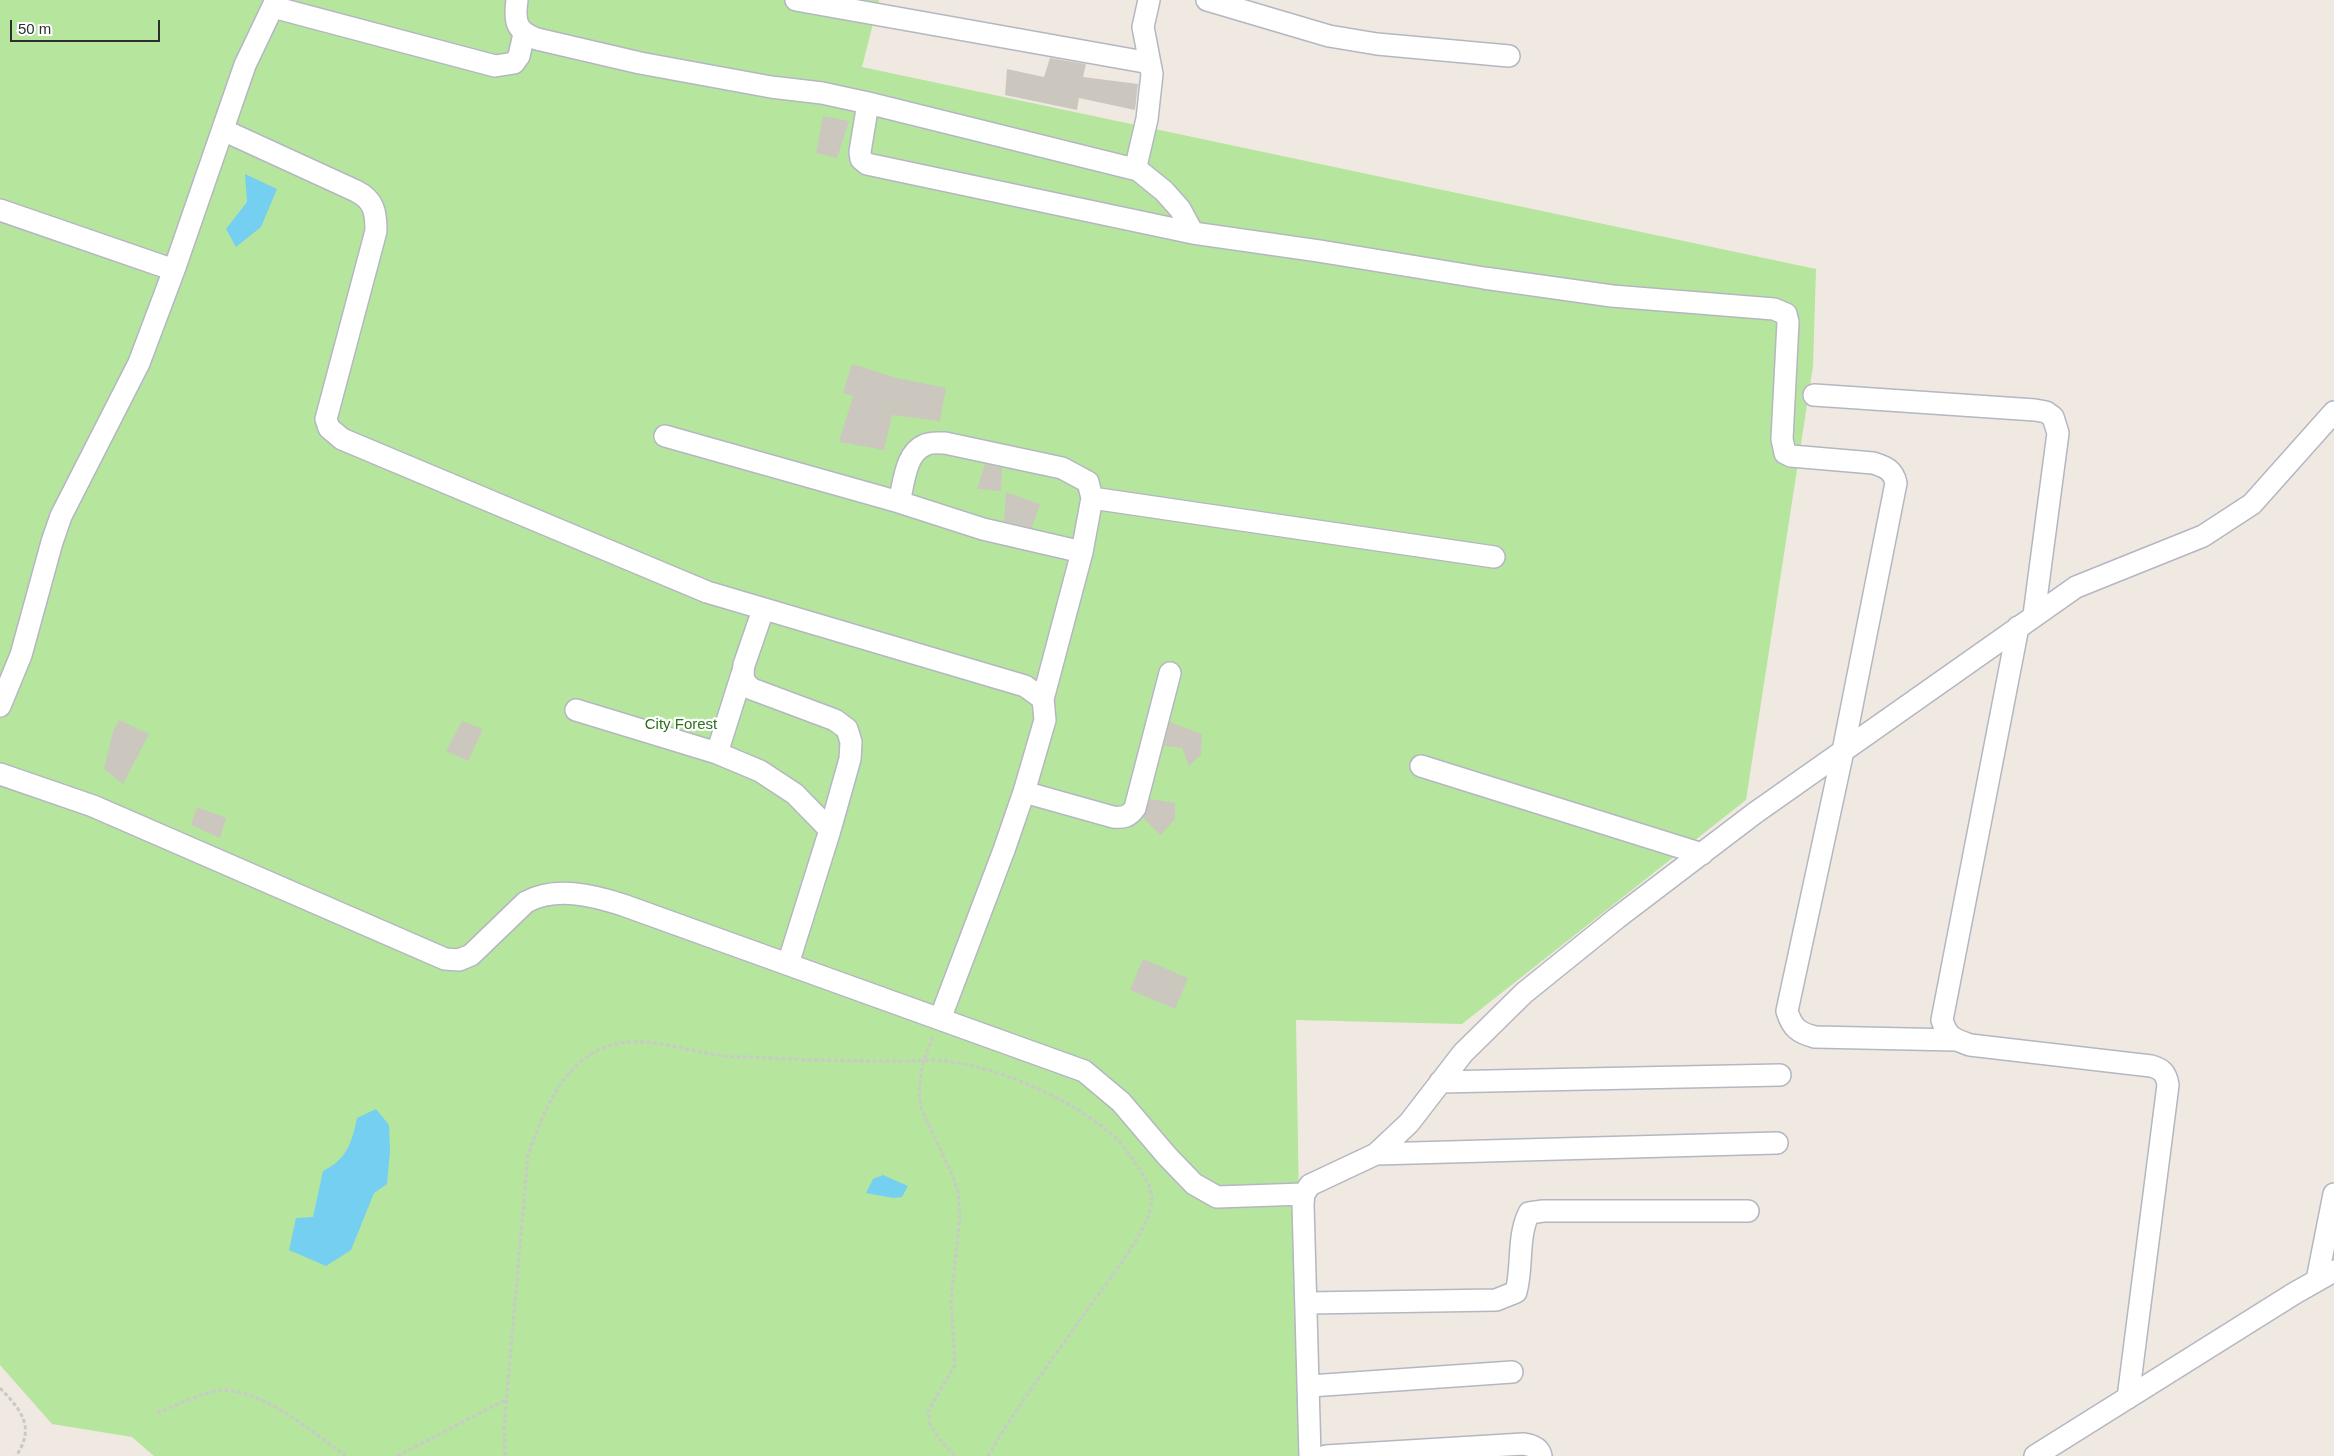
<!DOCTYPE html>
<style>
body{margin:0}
#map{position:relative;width:2334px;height:1456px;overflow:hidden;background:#efe9e1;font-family:Helvetica,sans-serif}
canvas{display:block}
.scale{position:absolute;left:10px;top:20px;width:150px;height:22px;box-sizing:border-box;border:2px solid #2e2e2e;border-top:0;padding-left:6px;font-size:15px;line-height:18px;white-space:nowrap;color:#2e2e2e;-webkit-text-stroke:4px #fff;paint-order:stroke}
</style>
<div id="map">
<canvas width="2334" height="1456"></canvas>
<div class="scale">50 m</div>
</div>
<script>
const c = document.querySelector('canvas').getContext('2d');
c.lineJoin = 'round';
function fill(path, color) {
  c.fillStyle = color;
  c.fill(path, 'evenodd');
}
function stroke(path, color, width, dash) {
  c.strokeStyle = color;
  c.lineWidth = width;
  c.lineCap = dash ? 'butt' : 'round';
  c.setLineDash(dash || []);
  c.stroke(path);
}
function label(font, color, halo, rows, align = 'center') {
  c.font = font + ' Helvetica,sans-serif';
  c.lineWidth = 4.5;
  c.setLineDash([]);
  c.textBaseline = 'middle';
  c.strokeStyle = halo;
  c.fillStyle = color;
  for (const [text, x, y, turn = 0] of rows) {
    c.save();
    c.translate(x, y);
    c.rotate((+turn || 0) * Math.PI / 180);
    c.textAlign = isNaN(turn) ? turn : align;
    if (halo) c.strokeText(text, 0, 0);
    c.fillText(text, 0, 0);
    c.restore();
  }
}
fill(new Path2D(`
 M 0,0 L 879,0 L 862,67 L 1816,269 L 1813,366 L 1746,800 L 1462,1024 L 1296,1020 L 1303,1456 L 154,1456 L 132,1437 L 52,1424 L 0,1365 Z`), '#b6e59e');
fill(new Path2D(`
 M 245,174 L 277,189 L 261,227 L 236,247 L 226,229 L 247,202 Z
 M 376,1109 L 389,1125 L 390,1152 L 387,1184 L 374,1193 L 351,1250 L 326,1266 L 289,1250 L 296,1218 L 313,1217 L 323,1171 C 346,1160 352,1143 357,1118 Z
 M 883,1175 L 908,1186 L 902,1197 L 893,1198 L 866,1193 L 873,1179 Z`), '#75cff0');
fill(new Path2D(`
 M 1050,58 L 1086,64 L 1083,77 L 1138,84 L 1135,110 L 1079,98 L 1077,110 L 1005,95 L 1007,69 L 1044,77 Z
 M 823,116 L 849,121 L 837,158 L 816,153 Z
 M 852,364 L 897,378 L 946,388 L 940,421 L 892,415 L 884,450 L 839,442 L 853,396 L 843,393 Z
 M 985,464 L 1002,468 L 1001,491 L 977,489 Z
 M 1006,492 L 1040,504 L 1032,528 L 1004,521 Z
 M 119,720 L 149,734 L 123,784 L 104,769 L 113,731 Z
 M 462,721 L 483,729 L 468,761 L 446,751 Z
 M 1170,722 L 1202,734 L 1201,755 L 1189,766 L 1182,748 L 1164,746 Z
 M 1150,799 L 1175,803 L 1175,819 L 1161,835 L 1143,818 Z
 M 197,807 L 226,818 L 220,838 L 191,825 Z
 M 1143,959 L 1188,978 L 1175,1009 L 1130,990 Z`), '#cbc7bf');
const minor = new Path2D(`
 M 517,0 C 514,22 516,31 537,39 L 640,63 L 771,87 L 822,93 L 868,103 L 1138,170
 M 796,0 L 1150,63
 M 1149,0 L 1143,27 L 1152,74 L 1147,119 L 1136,166 L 1138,170 L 1164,191 L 1180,209 L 1193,233
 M 1207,0 L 1329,36 L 1377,44 L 1509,56
 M 273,7 L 495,66 L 514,63 L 519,56 L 524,34
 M 868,103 L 860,152 L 861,159 L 867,164 L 1193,233 L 1319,251 L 1484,278 L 1612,296 L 1774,309 L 1786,314 L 1788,322 L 1782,439 L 1785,453 L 1791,456 L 1873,463 C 1886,467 1893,470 1896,483 L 1843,751 L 1787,1011 C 1792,1028 1799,1033 1815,1037 L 1956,1040
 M 223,130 L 356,191 C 374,200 376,212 376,231 L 326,419 L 329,428 L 342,439 L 707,592 L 1025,686 L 1043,699 L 1045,720 L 1024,792 L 1004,850 L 940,1019
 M 0,210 L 174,270
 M 1814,395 L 2035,410 L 2046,412 L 2053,417 L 2058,433 L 2034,615
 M 665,436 L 899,502 L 983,529 L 1082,552
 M 1092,498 L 1494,557
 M 899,502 C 904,484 905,453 925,445 C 930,442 939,443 945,443 L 1062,468 L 1088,482 L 1092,498 L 1082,552 L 1043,699
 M 763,610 L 744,665 C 742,677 743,682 752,689 L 835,720 L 847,729 L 851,742 L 850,759 L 830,830 L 788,964
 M 2018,627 L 1942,1020 C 1947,1037 1953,1039 1970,1045 L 2151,1066 C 2162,1069 2166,1073 2168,1085 L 2128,1398
 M 0,706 L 21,655 L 52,542 L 61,516 L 139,363 L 174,270 L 245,65 L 276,0
 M 576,710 L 717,753 L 760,771 L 795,794 L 830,830
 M 717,753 L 742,674
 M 1421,766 L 1702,854
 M 0,774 L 93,806 L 445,959 L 459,960 L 471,955 L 526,902 C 556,886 592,895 623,905 L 1084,1071 L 1121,1102 L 1167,1156 L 1194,1184 L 1217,1197 L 1304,1194
 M 1024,792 L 1113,817 C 1123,818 1129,817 1135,808 L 1170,673
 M 1440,1082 L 1780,1075
 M 1376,1154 L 1777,1143
 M 2317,1280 L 2334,1194
 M 1307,1303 L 1496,1300 L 1516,1292 C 1523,1267 1517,1237 1529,1213 L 1543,1211 L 1748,1211
 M 1310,1386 L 1512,1372
 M 1310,1456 L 1303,1204 L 1304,1194 L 1310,1185 L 1376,1154 L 1409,1123 L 1463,1053 L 1524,993 L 1617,918 L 1755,813 L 2076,587 L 2203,536 L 2252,504 L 2334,412
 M 1326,1456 L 1523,1444 C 1531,1445 1539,1447 1541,1456
 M 2035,1456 L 2295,1293 L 2334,1271`);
stroke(minor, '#b4b7c1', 24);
stroke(new Path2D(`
 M 933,1037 L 922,1066 L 919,1093 L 921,1108 L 953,1176 L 958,1192 L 960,1217 L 951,1301 L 955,1365 L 928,1411 L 930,1424 L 940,1440 L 955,1456
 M 0,1388 C 21,1410 36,1427 16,1456
 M 157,1413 C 172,1407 209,1390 222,1390 C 266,1391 312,1432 346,1456
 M 397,1456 L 507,1399
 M 505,1456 L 504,1427 L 528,1155 C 542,1116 560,1068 600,1049 C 639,1032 680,1050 719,1055 C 729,1057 740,1057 751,1057 C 796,1060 842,1061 887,1061 C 907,1062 926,1059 945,1061 C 989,1066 1035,1085 1073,1107 C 1094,1120 1116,1134 1129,1154 C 1138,1168 1152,1183 1152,1200 C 1151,1230 1100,1291 1082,1317 C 1050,1363 1016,1408 988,1456`), '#c9c9c9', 3, [4, 2.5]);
stroke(minor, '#fff', 21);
label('15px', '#2c6e1b', '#fff', [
 ["City Forest",681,725]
]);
</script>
